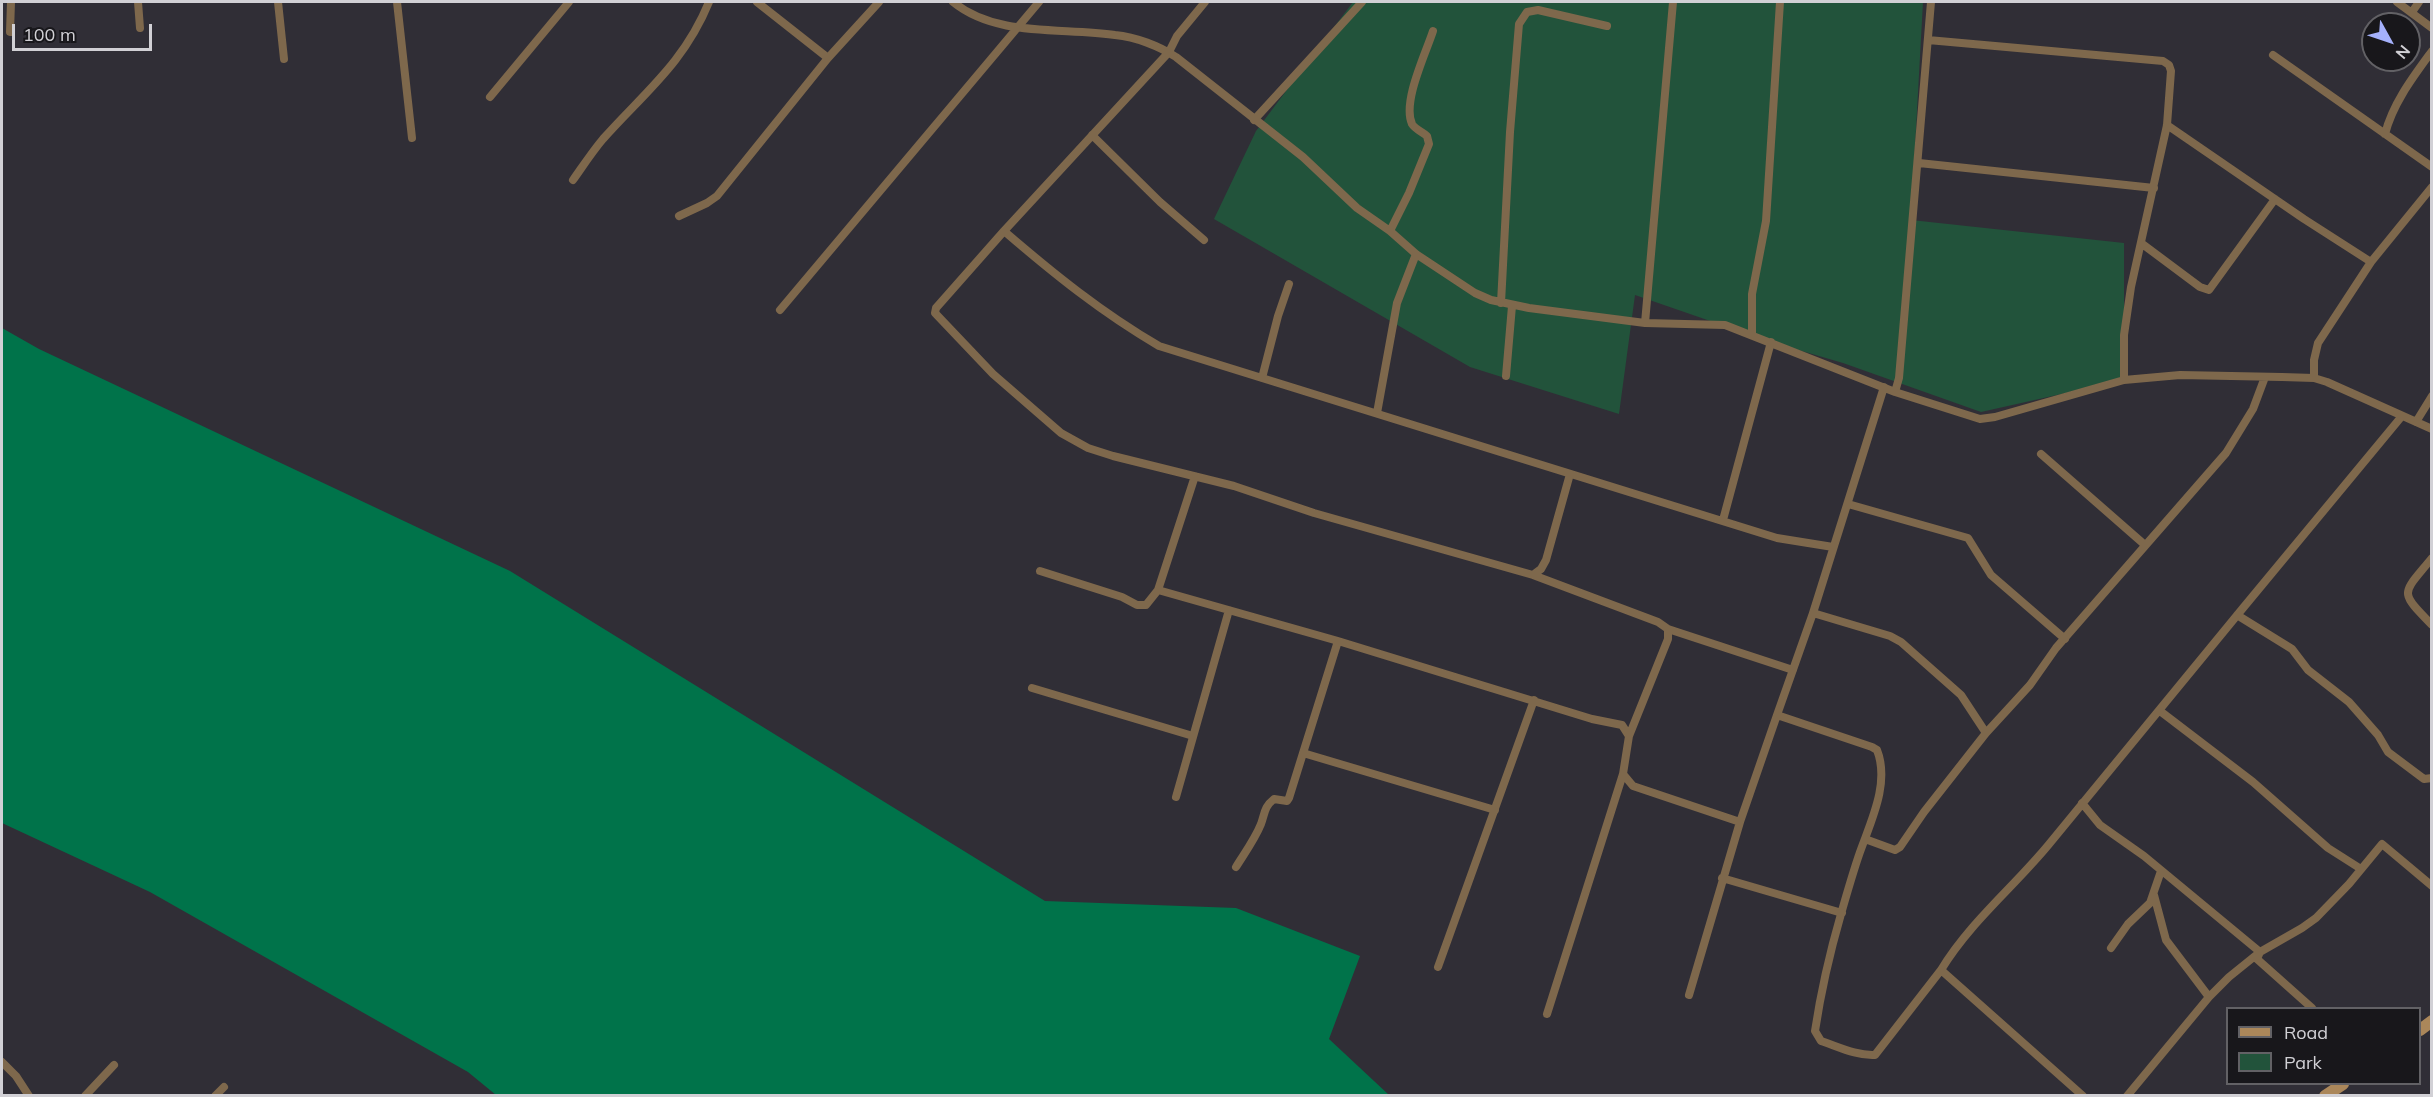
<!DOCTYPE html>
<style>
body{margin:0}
#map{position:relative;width:2433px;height:1097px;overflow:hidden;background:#302e36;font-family:Mulish,sans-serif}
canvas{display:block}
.frame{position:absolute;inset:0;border:3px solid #d1d0d5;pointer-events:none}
.legend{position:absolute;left:2226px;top:1007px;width:195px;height:78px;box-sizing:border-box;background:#18171b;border:2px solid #626165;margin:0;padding:8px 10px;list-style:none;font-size:18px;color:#d1d0d5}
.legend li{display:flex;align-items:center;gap:12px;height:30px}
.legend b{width:30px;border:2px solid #626165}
.north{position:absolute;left:2361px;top:12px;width:60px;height:60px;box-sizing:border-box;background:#18171b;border:2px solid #626165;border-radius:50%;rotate:130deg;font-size:16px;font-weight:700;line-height:24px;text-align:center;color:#d1d0d5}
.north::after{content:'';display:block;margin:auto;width:21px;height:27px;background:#a5b1fc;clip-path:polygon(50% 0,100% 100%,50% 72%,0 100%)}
.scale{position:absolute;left:12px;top:24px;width:140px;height:27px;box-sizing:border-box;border:3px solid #d1d0d5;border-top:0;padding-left:8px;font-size:18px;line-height:21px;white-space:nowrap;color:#d1d0d5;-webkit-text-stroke:4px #18171b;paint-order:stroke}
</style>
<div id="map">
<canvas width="2433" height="1097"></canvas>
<div class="frame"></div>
<ul class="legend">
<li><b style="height:8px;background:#ab875a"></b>Road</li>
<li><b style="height:16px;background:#22533b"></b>Park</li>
</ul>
<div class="north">N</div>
<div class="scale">100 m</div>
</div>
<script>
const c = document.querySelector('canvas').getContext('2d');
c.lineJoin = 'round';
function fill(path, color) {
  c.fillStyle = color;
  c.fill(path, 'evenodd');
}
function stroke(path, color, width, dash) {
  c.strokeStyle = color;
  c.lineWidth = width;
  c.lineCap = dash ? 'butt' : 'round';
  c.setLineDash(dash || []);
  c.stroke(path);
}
fill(new Path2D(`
 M 1353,2 L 1923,2 L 1911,220 L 2124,243 L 2124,380 L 1981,412 L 1843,363 L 1771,342 L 1635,295 L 1619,414 L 1470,367 L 1214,219 L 1256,131 Z`), '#22533b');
fill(new Path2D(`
 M 2,328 L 39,349 L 510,571 L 1045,901 L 1236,908 L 1360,956 L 1329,1039 L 1389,1095 L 496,1095 L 468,1072 L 150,892 L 2,823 Z`), '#00734a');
stroke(new Path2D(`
 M 138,2 L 140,28
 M 278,2 L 284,59
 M 397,2 L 412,138
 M 757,2 L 828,58
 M 953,2 C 997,38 1063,27 1115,35 C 1136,37 1159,46 1176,57 L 1303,157 L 1357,208 L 1390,231 L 1416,254 L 1475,293 L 1491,300 L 1529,308 L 1645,323 L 1725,325 L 1895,392 L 1980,419 L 1995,417 L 2124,380 L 2180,375 L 2282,377 L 2314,378 L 2327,382 L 2432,429
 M 1205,2 L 1177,36 L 1169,52 L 1004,231 C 1054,274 1101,312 1159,346 L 1777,538 L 1833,547
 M 2397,2 L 2432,28
 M 2412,12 L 2419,2
 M 10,32 L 11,2
 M 1928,40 L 2163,61 L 2169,65 L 2171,71 L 2167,125 L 2131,287 L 2124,335 L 2124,380
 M 2273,55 L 2432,167
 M 490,97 L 569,2
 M 1254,120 L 1362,2
 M 2167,125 L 2304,219 L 2371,262
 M 2385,134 C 2393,103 2413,77 2432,51
 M 1092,135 L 1160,202 L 1204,240
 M 1919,163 L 2154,188
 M 573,180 C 583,166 592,152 603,139 C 645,92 684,63 709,2
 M 679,216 L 707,203 L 717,196 L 828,58 L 879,2
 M 1004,231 L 936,308 L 935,313 L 993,374 L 1061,433 L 1088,448 L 1113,456 L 1234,486 L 1314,513 L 1533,575 L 1541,569 L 1546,560 L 1570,474
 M 1390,231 L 1409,193 L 1429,144 L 1427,136 C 1422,132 1415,129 1412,124 C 1402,102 1426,53 1433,31
 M 2141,243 L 2200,287 L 2209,290 L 2275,199
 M 1501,303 L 1510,132 L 1519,24 L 1527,12 L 1538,10 L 1607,26
 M 780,310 L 1039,2
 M 1645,323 L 1673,2
 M 1752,335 L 1752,294 L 1766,221 L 1780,2
 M 1506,376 L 1512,306
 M 1262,378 L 1278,316 L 1289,284
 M 2314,378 L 2314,360 L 2318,343 L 2371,262 L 2432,187
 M 1884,387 L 1813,613 L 1777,715 L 1872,747 L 1877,750 C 1890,783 1871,821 1860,852 C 1853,872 1847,893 1841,914 C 1830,952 1821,991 1815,1031 L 1821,1041 C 1839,1047 1857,1056 1875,1055 L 1941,970 L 2083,1096
 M 1895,392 L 1899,378 L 1931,2
 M 1377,413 L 1397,303 L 1416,254
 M 2416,422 L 2432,396
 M 2041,454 L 2145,545
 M 1195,476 L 1158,590 L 1338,641 L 1592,719 L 1622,725 L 1629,736 L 1623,774 L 1633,786 L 1740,822 L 1777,715
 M 1848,504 L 1968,538 L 1991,575 L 2065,639
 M 1723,520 L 1771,342
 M 2432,558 C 2402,595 2398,590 2432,625
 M 1040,571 L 1122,597 L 1137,605 L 1146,605 L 1158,590
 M 1533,575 L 1658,622 L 1668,629 L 1668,639 L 1629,736
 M 1813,613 L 1890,636 L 1901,642 L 1961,695 L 1986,733
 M 2237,615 L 2292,649 L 2308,670 L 2349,702 L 2378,735 L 2388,752 L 2424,779 L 2432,778
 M 1668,629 L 1793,670
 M 1032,688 L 1193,736
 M 2160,711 L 2253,782 L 2328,848 L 2361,869
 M 1303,753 L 1495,810
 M 1176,797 L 1229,610
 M 2082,803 L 2100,825 L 2144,856 L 2260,952 L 2257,959 L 2312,1008
 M 1865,839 L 1895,850 L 1900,847 L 1924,812 L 1986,733 L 2030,685 L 2056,648 L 2226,453 L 2253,409 L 2265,377
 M 1236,867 C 1244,854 1255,839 1261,824 C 1265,813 1264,807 1274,799 L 1287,801 L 1289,798 L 1338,641
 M 1722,878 L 1842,913
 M 2154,895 L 2166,940 L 2209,997
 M 2111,948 L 2128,924 L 2150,903 L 2161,871
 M 1438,967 L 1534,700
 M 1941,970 C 1970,922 2015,886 2050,843 C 2167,700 2284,558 2402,416
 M 1689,995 L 1740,822
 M 1547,1014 L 1623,774
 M 2,1062 L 16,1076 L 29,1096
 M 85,1096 L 114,1065
 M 215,1096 L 224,1087
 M 2127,1096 L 2209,997 L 2229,977 L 2260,952 L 2302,928 L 2316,918 L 2349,884 L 2382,844 L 2432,886`), '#7e684c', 8);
stroke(new Path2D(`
 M 2420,1030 L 2432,1021
 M 2325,1096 L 2343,1084`), '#ab875a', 12);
</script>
